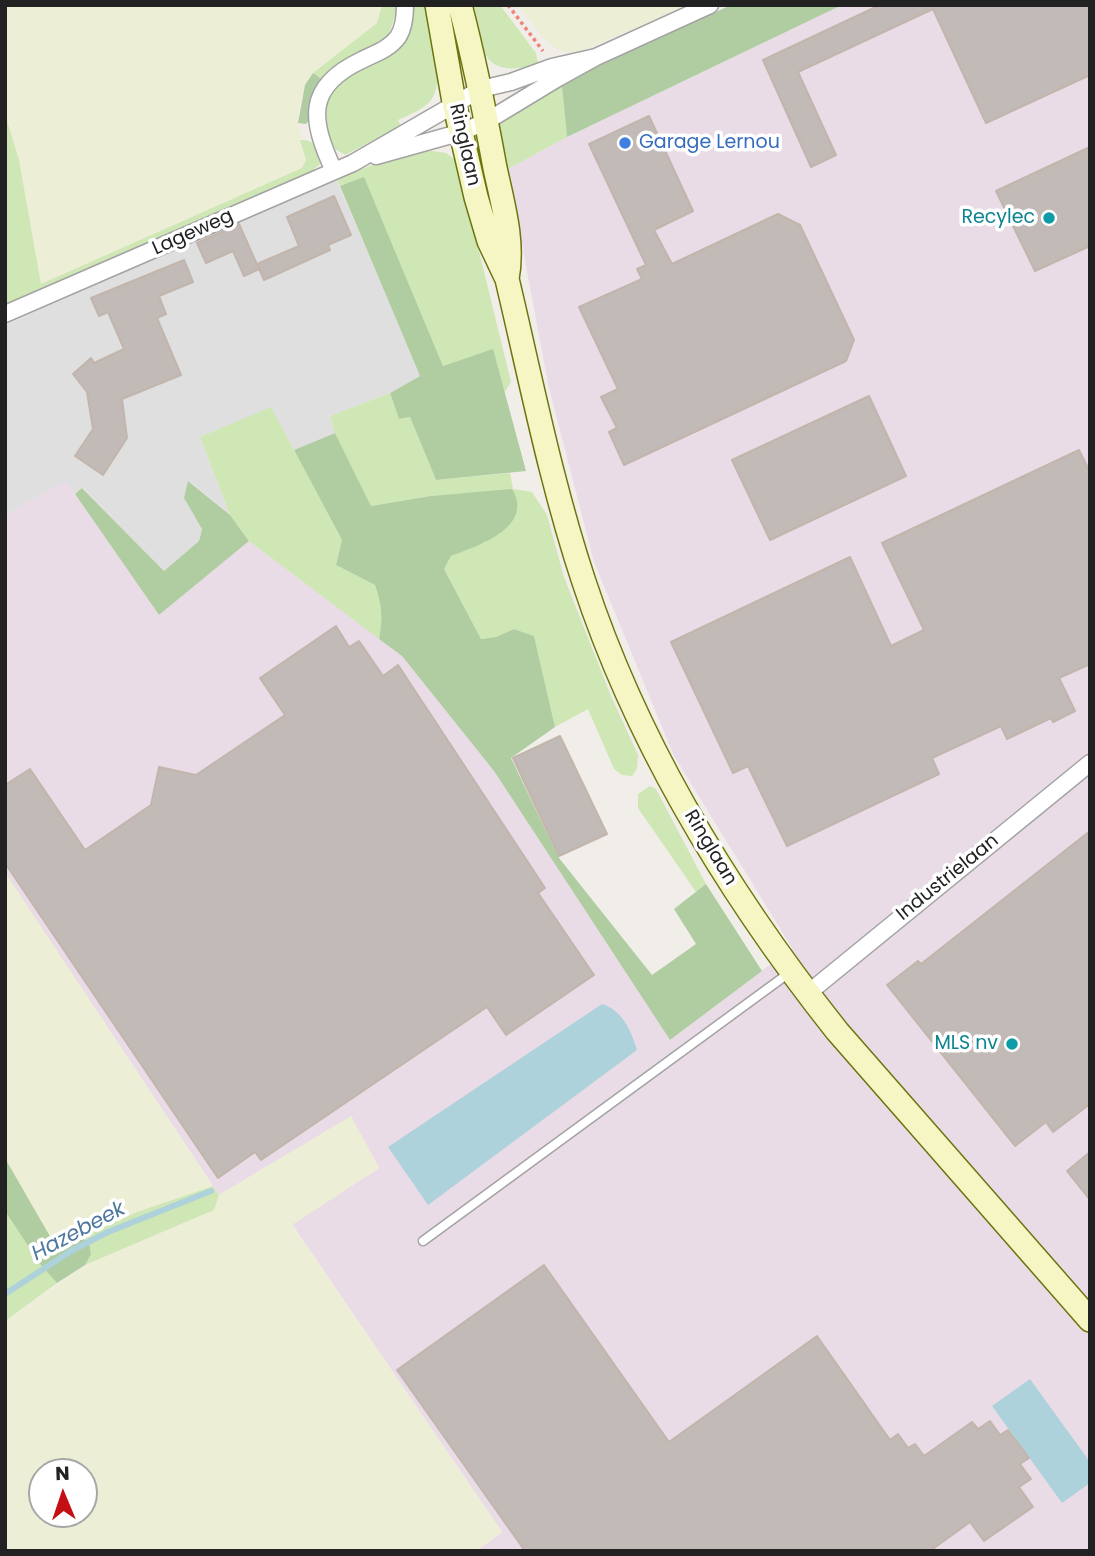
<!DOCTYPE html>
<style>
body{margin:0}
#map{position:relative;width:1095px;height:1556px;overflow:hidden;background:#f1eee9;font-family:Poppins,sans-serif}
canvas{display:block}
.frame{position:absolute;inset:0;border:7px solid #222;pointer-events:none}
.north{position:absolute;left:28px;top:1458px;width:70px;height:70px;box-sizing:border-box;background:#fff;border:2px solid #a7a7a7;border-radius:50%;rotate:358deg;font-size:19px;font-weight:700;line-height:28px;text-align:center;color:#222}
.north::after{content:'';display:block;margin:auto;width:24px;height:32px;background:#c40f15;clip-path:polygon(50% 0,100% 100%,50% 72%,0 100%)}
</style>
<div id="map">
<canvas width="1095" height="1556"></canvas>
<div class="frame"></div>
<div class="north">N</div>
</div>
<script>
const c = document.querySelector('canvas').getContext('2d');
c.lineJoin = 'round';
function fill(path, color) {
  c.fillStyle = color;
  c.fill(path, 'evenodd');
}
function stroke(path, color, width, dash) {
  c.strokeStyle = color;
  c.lineWidth = width;
  c.lineCap = dash ? 'butt' : 'round';
  c.setLineDash(dash || []);
  c.stroke(path);
}
function label(font, color, halo, rows, align = 'center') {
  c.font = font + ' Poppins,sans-serif';
  c.lineWidth = 7;
  c.setLineDash([]);
  c.textBaseline = 'middle';
  c.strokeStyle = halo;
  c.fillStyle = color;
  for (const [text, x, y, turn = 0] of rows) {
    c.save();
    c.translate(x, y);
    c.rotate((+turn || 0) * Math.PI / 180);
    c.textAlign = isNaN(turn) ? turn : align;
    if (halo) c.strokeText(text, 0, 0);
    c.fillText(text, 0, 0);
    c.restore();
  }
}
fill(new Path2D(`
 M 336,178 L 420,376 L 390,393 L 330,416 L 335,433 L 294,450 L 271,408 L 200,437 L 230,515 L 189,481 L 184,498 L 202,528 L 199,541 L 164,571 L 83,488 L 75,494 L 66,482 L 5,515 L 5,325 Z`), '#e0dfdf');
fill(new Path2D(`
 M 842,5 L 1090,5 L 1090,1551 L 476,1551 L 502,1532 L 292,1224 L 379,1168 L 351,1117 L 219,1195 L 5,873 L 5,515 L 66,481 L 159,615 L 249,541 L 402,656 L 494,771 L 670,1040 L 792,948 L 674,756 L 594,562 L 548,384 L 508,169 L 567,137 Z`), '#eadce7');
fill(new Path2D(`
 M 5,5 L 382,5 L 377,23 L 313,73 L 301,100 L 298,116 L 302,149 L 306,160 L 302,168 L 41,284 L 19,160 L 5,114 Z
 M 518,5 L 690,5 L 574,54 L 557,49 L 542,37 Z
 M 5,873 L 213,1186 L 136,1212 L 80,1237 L 59,1252 L 5,1161 Z
 M 351,1116 L 379,1168 L 292,1225 L 502,1532 L 476,1551 L 5,1551 L 5,1321 L 85,1265 L 214,1210 L 219,1195 ZM 42,1472 L 84,1472 L 84,1514 L 42,1514 Z`), '#edeed6');
fill(new Path2D(`
 M 382,5 L 399,5 L 388,36 L 323,80 L 313,73 L 377,23 Z
 M 412,5 L 424,5 C 429,29 447,81 431,100 C 423,110 409,115 398,120 L 401,126 L 345,155 L 332,147 L 322,116 L 332,86 L 388,53 Z
 M 473,5 L 500,5 L 536,53 L 538,63 C 531,68 527,67 518,68 C 478,73 480,35 473,5 Z
 M 562,86 L 567,137 L 508,169 L 497,131 L 505,115 Z
 M 5,114 L 19,160 L 41,284 L 302,168 L 306,160 L 300,140 C 314,139 321,149 321,163 L 310,173 L 5,306 Z
 M 432,151 L 446,153 L 457,161 L 511,382 L 504,393 L 492,350 L 443,366 L 364,178 L 340,186 L 336,178 L 406,153 Z
 M 390,393 L 399,419 L 410,417 L 436,480 L 510,473 L 513,489 L 532,492 L 547,515 L 564,577 L 611,696 L 638,755 L 637,769 L 632,776 L 622,775 L 614,769 L 588,709 L 555,727 L 534,636 L 514,629 L 496,637 L 481,639 L 444,569 L 451,556 L 486,542 L 513,490 L 432,496 L 371,506 L 335,433 L 330,416 Z
 M 271,407 L 342,540 L 336,565 L 375,585 C 382,605 383,618 379,639 L 249,541 L 230,515 L 200,437 Z
 M 650,786 L 656,789 L 706,884 L 696,892 L 638,808 L 638,794 Z
 M 213,1186 L 219,1195 L 214,1210 L 85,1265 L 91,1253 L 89,1242 L 80,1237 L 137,1212 Z
 M 5,1211 L 40,1264 L 57,1283 L 5,1321 Z`), '#cee7b4');
fill(new Path2D(`
 M 731,5 L 842,5 L 567,137 L 562,86 L 590,70 Z
 M 313,73 L 323,80 L 311,118 L 306,124 L 298,123 L 305,85 Z
 M 364,177 L 443,366 L 493,349 L 526,471 L 436,480 L 410,417 L 399,419 L 390,393 L 420,376 L 340,186 Z
 M 335,433 L 371,506 L 431,496 L 512,489 C 535,527 478,546 451,556 L 444,569 L 481,639 L 496,637 L 514,629 L 534,636 L 555,727 L 511,758 L 559,858 L 652,975 L 696,944 L 674,909 L 706,884 L 762,971 L 670,1040 L 494,771 L 402,656 L 379,639 C 383,618 382,605 375,585 L 336,565 L 342,540 L 294,450 Z
 M 188,481 L 230,515 L 249,541 L 159,615 L 75,494 L 82,488 L 164,571 L 199,541 L 202,529 L 184,498 Z
 M 6,1160 L 59,1252 L 80,1237 L 89,1242 L 91,1254 L 85,1265 L 57,1283 L 40,1264 L 5,1211 Z`), '#afcda1');
fill(new Path2D(`
 M 602,1004 C 622,1010 631,1030 637,1050 L 428,1205 L 388,1147 Z
 M 1030,1379 L 1090,1462 L 1090,1483 L 1062,1503 L 992,1406 Z`), '#add2db');
stroke(new Path2D(`
 M 5,1294 L 71,1251 L 108,1232 L 211,1191`), '#add2db', 6);
const building = new Path2D(`
 M 880,5 L 1090,5 L 1090,75 L 986,123 L 933,9 L 798,72 L 836,155 L 811,167 L 763,60 Z
 M 649,116 L 693,211 L 654,230 L 672,264 L 778,214 L 800,225 L 854,340 L 846,361 L 624,465 L 609,432 L 617,428 L 601,397 L 618,389 L 579,307 L 642,279 L 637,269 L 646,265 L 589,144 Z
 M 1090,147 L 1090,246 L 1035,271 L 996,191 Z
 M 334,196 L 351,235 L 328,245 L 330,250 L 264,280 L 257,264 L 299,246 L 287,217 Z
 M 239,224 L 259,269 L 244,276 L 233,251 L 206,263 L 197,243 Z
 M 184,260 L 193,282 L 159,296 L 166,314 L 157,318 L 181,375 L 122,399 L 127,438 L 103,475 L 75,456 L 93,429 L 87,392 L 73,374 L 91,358 L 94,363 L 124,349 L 108,312 L 99,316 L 91,298 Z
 M 869,396 L 906,476 L 770,540 L 732,460 Z
 M 1079,450 L 1090,472 L 1090,664 L 1059,678 L 1075,711 L 1053,722 L 1051,718 L 1007,739 L 1001,726 L 932,758 L 939,774 L 787,846 L 748,766 L 733,773 L 671,642 L 850,557 L 891,646 L 924,630 L 882,543 Z
 M 336,626 L 349,647 L 359,641 L 383,676 L 398,665 L 545,888 L 538,893 L 594,975 L 506,1035 L 487,1007 L 261,1160 L 255,1152 L 218,1178 L 5,863 L 5,785 L 30,769 L 85,850 L 151,805 L 159,767 L 196,775 L 285,715 L 260,678 Z
 M 560,736 L 607,834 L 559,856 L 513,758 Z
 M 1090,831 L 1090,1104 L 1053,1132 L 1046,1122 L 1015,1146 L 887,985 L 918,961 L 921,964 Z
 M 1090,1152 L 1090,1200 L 1067,1171 Z
 M 544,1265 L 669,1442 L 817,1336 L 890,1440 L 898,1434 L 908,1448 L 915,1444 L 924,1456 L 972,1422 L 978,1429 L 990,1421 L 1000,1435 L 1008,1430 L 1029,1458 L 1020,1464 L 1031,1479 L 1019,1487 L 1033,1507 L 984,1541 L 970,1522 L 930,1551 L 525,1551 L 397,1370 Z`);
fill(building, '#c2bab6');
stroke(building, '#c2b5ac', 2);
const service = new Path2D(`
 M 423,1241 L 789,973`);
const minor = new Path2D(`
 M 376,156 L 462,132 L 487,121 L 558,78 L 596,57 L 710,5
 M 334,171 C 311,121 304,87 362,60 C 376,53 389,49 398,37 C 404,28 405,16 405,5
 M 5,314 L 353,163 L 481,89 L 511,82 L 552,67 L 596,57
 M 807,994 L 1090,763`);
const secondary = new Path2D(`
 M 437,5 L 454,102 L 476,197 L 489,241 L 507,279 C 531,380 551,483 584,582 C 638,746 730,896 837,1031 L 1090,1320
 M 460,5 C 474,59 485,113 495,168 C 503,205 514,242 507,279`);
stroke(service, '#a3a3a3', 11);
stroke(minor, '#a3a3a3', 19);
stroke(secondary, '#6c740e', 26);
stroke(new Path2D(`
 M 508,5 L 543,51`), '#f0847b', 3.5, [3.5, 3.5]);
stroke(service, '#fff', 8);
stroke(minor, '#fff', 16);
stroke(secondary, '#f5f6c3', 23);
for (const [x, y, r, color] of [
 [625,143,7,"#3f7fe0"],
 [1049,218,7,"#0f9aa8"],
 [1012,1044,7,"#0f9aa8"]
]) {
  const dot = new Path2D();
  dot.arc(x, y, r, 0, 2 * Math.PI);
  c.fillStyle = color;
  c.fill(dot);
  stroke(dot, '#fff', 2.5);
}
label('19px', '#366cbe', '#fff', [
 ["Garage Lernou",639,143]
], 'left');
label('19px', '#222', '#fff', [
 ["Ringlaan",464,145,77],
 ["Lageweg",193,233,-24],
 ["Ringlaan",710,848,59],
 ["Industrielaan",948,878,-39]
]);
label('19px', '#0d838f', '#fff', [
 ["Recylec",1035,218],
 ["MLS nv",998,1044]
], 'right');
label('italic 21px', '#4d779c', '#fff', [
 ["Hazebeek",79,1232,-28]
]);
</script>
